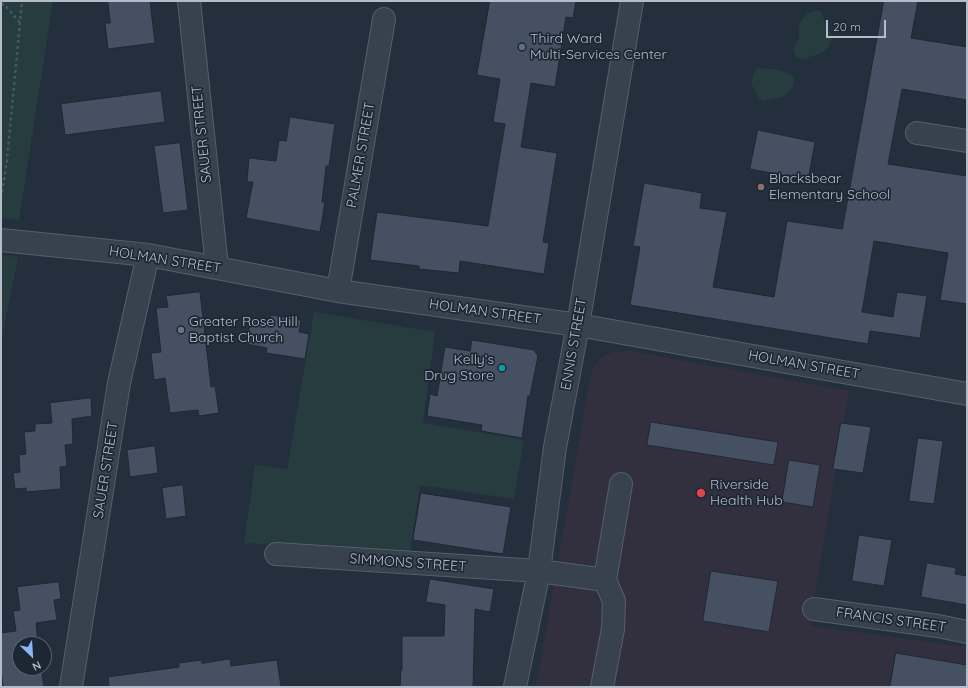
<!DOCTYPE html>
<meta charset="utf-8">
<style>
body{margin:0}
#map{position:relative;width:968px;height:688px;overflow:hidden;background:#242f3e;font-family:Quicksand,sans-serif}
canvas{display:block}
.frame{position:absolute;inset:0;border:2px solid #b4bcc9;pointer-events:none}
.north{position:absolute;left:12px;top:636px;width:40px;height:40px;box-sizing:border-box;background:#1d2633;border:1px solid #59626f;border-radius:50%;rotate:155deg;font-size:11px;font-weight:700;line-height:16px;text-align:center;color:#b4bcc9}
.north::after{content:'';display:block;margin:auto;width:14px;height:18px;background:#8ab4f8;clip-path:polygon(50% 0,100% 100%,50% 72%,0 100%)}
.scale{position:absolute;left:826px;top:20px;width:60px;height:18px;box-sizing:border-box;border:2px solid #b4bcc9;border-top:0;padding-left:5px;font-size:12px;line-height:14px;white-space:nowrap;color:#b4bcc9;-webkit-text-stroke:3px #1d2633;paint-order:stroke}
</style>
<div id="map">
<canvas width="968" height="688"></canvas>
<div class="frame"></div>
<div class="north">N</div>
<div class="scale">20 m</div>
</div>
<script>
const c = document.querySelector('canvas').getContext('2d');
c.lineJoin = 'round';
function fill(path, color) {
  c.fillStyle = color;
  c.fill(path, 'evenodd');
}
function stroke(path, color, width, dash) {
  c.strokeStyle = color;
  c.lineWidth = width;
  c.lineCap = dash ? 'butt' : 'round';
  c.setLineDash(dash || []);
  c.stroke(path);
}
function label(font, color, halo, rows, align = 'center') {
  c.font = font + ' Quicksand,sans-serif';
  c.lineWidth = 3.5;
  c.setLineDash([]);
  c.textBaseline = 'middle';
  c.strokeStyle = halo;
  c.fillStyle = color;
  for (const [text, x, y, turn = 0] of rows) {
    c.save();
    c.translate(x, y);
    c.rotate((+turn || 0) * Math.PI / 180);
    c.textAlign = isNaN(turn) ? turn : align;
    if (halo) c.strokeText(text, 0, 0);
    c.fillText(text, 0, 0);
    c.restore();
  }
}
fill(new Path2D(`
 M 630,351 L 849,391 L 810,626 L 967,647 L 967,687 L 536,687 L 590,379 L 594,366 L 602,357 L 613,352 Z`), '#32303f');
fill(new Path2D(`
 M 1,1 L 53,1 L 19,220 L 1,218 Z
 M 813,11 L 821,11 L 827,28 L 833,36 C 831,42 829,48 823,52 C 819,55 816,55 811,56 C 809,57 808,59 806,59 C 799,61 794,55 793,49 L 799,39 L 799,24 L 807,14 Z
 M 756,68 L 776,69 L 784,71 L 793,76 C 796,87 790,92 781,98 L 776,98 L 763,101 L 759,98 L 751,83 Z
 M 1,255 L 18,257 L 1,342 Z
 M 314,312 L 435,332 L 423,423 L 524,440 L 514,499 L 420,485 L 410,552 L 244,543 L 255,465 L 287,469 Z`), '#263c3f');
const building = new Path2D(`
 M 108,1 L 150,1 L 155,43 L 108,49 L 105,23 L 110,23 Z
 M 490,1 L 576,1 L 573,18 L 566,17 L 555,87 L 531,83 L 521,147 L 557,153 L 543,242 L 549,243 L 544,274 L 460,261 L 459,273 L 419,269 L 419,266 L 370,260 L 377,212 L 488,226 L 505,124 L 493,122 L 500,79 L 477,75 Z
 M 884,1 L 918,1 L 911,38 L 967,47 L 967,100 L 902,89 L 888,164 L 967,176 L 967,304 L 940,300 L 948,253 L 874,241 L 862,312 L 893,317 L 897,292 L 927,296 L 920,338 L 870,331 L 868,344 L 630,305 L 640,247 L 633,246 L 644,183 L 702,193 L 700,208 L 727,212 L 713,287 L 774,297 L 787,221 L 842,229 Z
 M 161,91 L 165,122 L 65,135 L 61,104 Z
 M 290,117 L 335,124 L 329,166 L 326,166 L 322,202 L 325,202 L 320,232 L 246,218 L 253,182 L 247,182 L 249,158 L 276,161 L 279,140 L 286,141 Z
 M 758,130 L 815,142 L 808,180 L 750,169 Z
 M 180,143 L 188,210 L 163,213 L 154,146 Z
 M 200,292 L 211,387 L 215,386 L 219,413 L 199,416 L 198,410 L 170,413 L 165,378 L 154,380 L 151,353 L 161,352 L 156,308 L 168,307 L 166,296 Z
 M 271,315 L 301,320 L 299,332 L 309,334 L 305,359 L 266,353 L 267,348 L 246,344 L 251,318 L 270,321 Z
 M 472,340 L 534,350 L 538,356 L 530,396 L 528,396 L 522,438 L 481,431 L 482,425 L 427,416 L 430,394 L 437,396 L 445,347 L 470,351 Z
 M 91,398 L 92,416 L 72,419 L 73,444 L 65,445 L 67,466 L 60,467 L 61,489 L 26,492 L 26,488 L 15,489 L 13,473 L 20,472 L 19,455 L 26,454 L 24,432 L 35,431 L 35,424 L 52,423 L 50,403 Z
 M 651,422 L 778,442 L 774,465 L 647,445 Z
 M 841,423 L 871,427 L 863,473 L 833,469 Z
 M 918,438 L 943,441 L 934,504 L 909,501 Z
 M 155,446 L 158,473 L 130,477 L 127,450 Z
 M 789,460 L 820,465 L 813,507 L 782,502 Z
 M 183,485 L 186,516 L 166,519 L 162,488 Z
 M 421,493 L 511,507 L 503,554 L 413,540 Z
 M 859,535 L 892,540 L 884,586 L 852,581 Z
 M 927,563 L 956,568 L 955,574 L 967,576 L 967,605 L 921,597 Z
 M 711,571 L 778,581 L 769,632 L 703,621 Z
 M 430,579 L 494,589 L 490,612 L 475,609 L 473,687 L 400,687 L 401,670 L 402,670 L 402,636 L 444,636 L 445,605 L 426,602 Z
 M 59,582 L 61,599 L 54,600 L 57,620 L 36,623 L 38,644 L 20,644 L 20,668 L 41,668 L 44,687 L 3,687 L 1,669 L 1,633 L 16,631 L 13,611 L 20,610 L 17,587 Z
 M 896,653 L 967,665 L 967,687 L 890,687 Z
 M 230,659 L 231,666 L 277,660 L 281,687 L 109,687 L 108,677 L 179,667 L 179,663 L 202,660 L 202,663 Z`);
fill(building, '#455162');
stroke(building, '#1f2835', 1);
const minor = new Path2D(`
 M 189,1 L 217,267
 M 917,133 L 967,141
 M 1,240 L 148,255 L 338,291 L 578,325 L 967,394
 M 338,291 L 384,19
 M 276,554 L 539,571 L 605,580 L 621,484
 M 814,609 L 938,626 L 967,632
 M 71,687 L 119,383 L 148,255
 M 515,687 L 539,571 L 555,447 L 578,325 L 632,1
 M 602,687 L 613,629 L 614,601 L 605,580`);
stroke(minor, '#565f6c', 24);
stroke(new Path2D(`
 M 1,4 L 5,5 L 20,23
 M 1,198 L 7,160 L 22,1`), '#44595c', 2.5, [3, 3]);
stroke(minor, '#38414e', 22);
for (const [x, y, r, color] of [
 [522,47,4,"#5c6f8a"],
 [761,187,4,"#8d6e63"],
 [181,330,4,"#6b7280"],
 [502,368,4,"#0f9aa8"],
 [701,493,5,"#e0444e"]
]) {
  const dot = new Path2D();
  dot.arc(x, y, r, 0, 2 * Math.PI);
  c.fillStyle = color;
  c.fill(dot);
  stroke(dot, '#1d2633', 1.5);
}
label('14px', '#b4bcc9', '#1d2633', [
 ["Third Ward",530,39],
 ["Multi-Services Center",530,55],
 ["Blacksbear",769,179],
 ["Elementary School",769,195],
 ["Greater Rose Hill",189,322],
 ["Baptist Church",189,338],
 ["Kelly’s",494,360,"right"],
 ["Drug Store",494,376,"right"],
 ["Riverside",710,485],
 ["Health Hub",710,501]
], 'left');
label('14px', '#b4bcc9', '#1d2633', [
 ["SAUER STREET",202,134,-96],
 ["PALMER STREET",361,155,-80],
 ["HOLMAN STREET",165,260,9],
 ["HOLMAN STREET",485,312,8],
 ["ENNIS STREET",574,344,-80],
 ["HOLMAN STREET",804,365,10],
 ["SAUER STREET",106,470,-81],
 ["SIMMONS STREET",408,563,4],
 ["FRANCIS STREET",891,620,8]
]);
</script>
